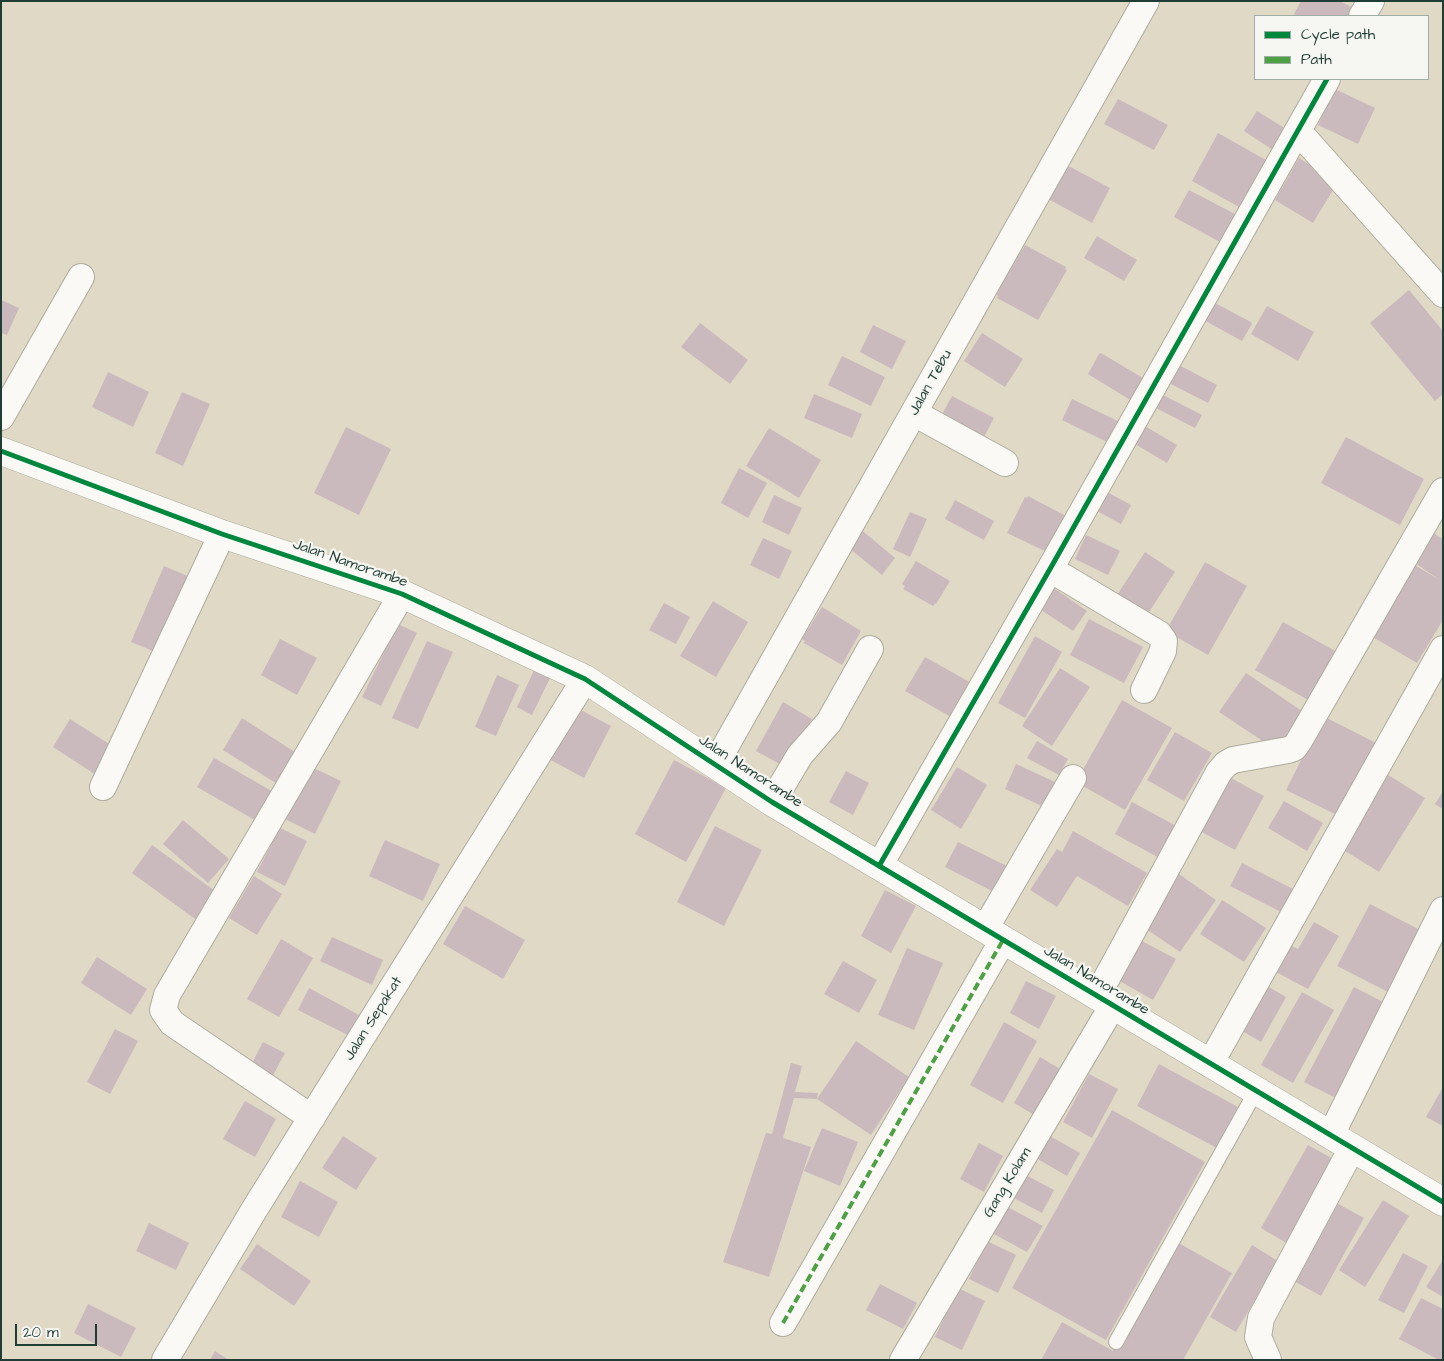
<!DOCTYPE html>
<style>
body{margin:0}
#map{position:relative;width:1444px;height:1361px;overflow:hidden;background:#e0d9c6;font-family:"Architects Daughter",sans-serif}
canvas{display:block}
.frame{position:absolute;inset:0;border:2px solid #1f3d34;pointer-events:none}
.legend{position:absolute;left:1254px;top:15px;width:175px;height:65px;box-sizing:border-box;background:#f6f6f2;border:1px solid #a0aca6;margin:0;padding:6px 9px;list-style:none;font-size:15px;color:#1f3d34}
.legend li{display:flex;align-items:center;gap:10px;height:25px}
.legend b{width:25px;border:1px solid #a0aca6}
.scale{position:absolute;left:15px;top:1324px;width:82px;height:22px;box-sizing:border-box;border:2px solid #1f3d34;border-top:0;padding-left:6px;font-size:15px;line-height:18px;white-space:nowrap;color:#1f3d34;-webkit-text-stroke:4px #f6f6f2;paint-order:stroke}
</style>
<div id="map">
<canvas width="1444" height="1361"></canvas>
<div class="frame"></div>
<ul class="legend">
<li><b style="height:6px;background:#00873e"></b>Cycle path</li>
<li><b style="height:6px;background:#4da043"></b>Path</li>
</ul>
<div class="scale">20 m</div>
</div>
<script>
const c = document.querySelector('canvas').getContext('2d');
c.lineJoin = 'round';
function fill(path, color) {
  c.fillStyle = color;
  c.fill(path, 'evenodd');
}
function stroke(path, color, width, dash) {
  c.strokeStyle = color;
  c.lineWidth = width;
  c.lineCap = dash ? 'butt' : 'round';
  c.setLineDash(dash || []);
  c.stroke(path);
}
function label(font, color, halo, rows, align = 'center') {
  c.font = font + ' "Architects Daughter",sans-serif';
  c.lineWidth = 4.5;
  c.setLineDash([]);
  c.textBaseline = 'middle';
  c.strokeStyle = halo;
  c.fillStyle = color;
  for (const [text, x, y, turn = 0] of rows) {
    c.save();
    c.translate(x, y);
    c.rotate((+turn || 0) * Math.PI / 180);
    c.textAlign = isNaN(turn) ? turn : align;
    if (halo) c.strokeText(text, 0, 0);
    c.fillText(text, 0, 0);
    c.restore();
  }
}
fill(new Path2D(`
 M 1301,1 L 1340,1 L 1357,10 L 1353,16 L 1298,16 L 1294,14 Z
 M 1335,89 L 1375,108 L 1358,144 L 1318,125 Z
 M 1118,99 L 1168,125 L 1154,150 L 1104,124 Z
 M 1257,111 L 1286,129 L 1273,150 L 1244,131 Z
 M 1218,133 L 1266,160 L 1239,207 L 1192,181 Z
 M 1299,158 L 1338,182 L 1313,223 L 1275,200 Z
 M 1059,161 L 1110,188 L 1092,223 L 1041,195 Z
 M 1189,190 L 1235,214 L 1220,242 L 1174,217 Z
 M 1097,236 L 1137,260 L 1124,281 L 1084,258 Z
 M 1025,245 L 1066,267 L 1065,269 L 1067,270 L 1038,320 L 997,298 L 998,296 L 996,294 Z
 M 1409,290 L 1443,331 L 1443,394 L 1435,401 L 1370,323 Z
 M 1,300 L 19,308 L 7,335 L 1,333 Z
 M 1211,301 L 1251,322 L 1252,324 L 1242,341 L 1202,319 Z
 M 1267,306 L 1314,332 L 1298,361 L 1251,334 Z
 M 700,323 L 748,360 L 730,384 L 681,347 Z
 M 873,325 L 906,341 L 892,369 L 860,352 Z
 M 982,333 L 1023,359 L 1005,387 L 964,361 Z
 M 1101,353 L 1148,381 L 1132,401 L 1088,374 L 1099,354 Z
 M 842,356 L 885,377 L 871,406 L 828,385 Z
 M 1175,363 L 1217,385 L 1208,403 L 1165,381 Z
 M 108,372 L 149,392 L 133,427 L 92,407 Z
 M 182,392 L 210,404 L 183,466 L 155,453 Z
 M 1159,393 L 1202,415 L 1195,428 L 1152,406 Z
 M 814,394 L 862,414 L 852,438 L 804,418 Z
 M 952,396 L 994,418 L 982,441 L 940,418 Z
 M 1072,399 L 1124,424 L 1111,444 L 1062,420 Z
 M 1138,422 L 1177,445 L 1167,463 L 1128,440 Z
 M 346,427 L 391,449 L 359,515 L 314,493 Z
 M 769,428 L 821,460 L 799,498 L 746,466 Z
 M 1346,437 L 1424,479 L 1400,525 L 1321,483 Z
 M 739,468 L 767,483 L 748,518 L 721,503 Z
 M 1107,492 L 1131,505 L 1121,524 L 1097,511 Z
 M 774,495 L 802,508 L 789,535 L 762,522 Z
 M 1028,496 L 1066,516 L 1049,553 L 1007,533 L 1025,497 L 1027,498 Z
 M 955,500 L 994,521 L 984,540 L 945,519 Z
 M 910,512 L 927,519 L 910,557 L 893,549 Z
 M 858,527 L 895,558 L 882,575 L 844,544 Z
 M 1433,533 L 1443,539 L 1443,620 L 1417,663 L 1371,636 L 1413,564 L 1440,580 L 1415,563 Z
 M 1086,535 L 1120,551 L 1108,575 L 1075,559 Z
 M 763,538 L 792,551 L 779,579 L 750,565 Z
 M 1145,552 L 1175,572 L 1147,615 L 1117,595 Z
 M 916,561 L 950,581 L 936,604 L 935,603 L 933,606 L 903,589 L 905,586 L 902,584 Z
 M 1205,562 L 1247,586 L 1208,655 L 1166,631 Z
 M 164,566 L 190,577 L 158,653 L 131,642 Z
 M 1052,587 L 1087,611 L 1073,631 L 1038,608 Z
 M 713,601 L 748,622 L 716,677 L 680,656 Z
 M 664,603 L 690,617 L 676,644 L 649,630 Z
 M 822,607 L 861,631 L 842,665 L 804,643 L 805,641 L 802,639 Z
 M 1089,619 L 1143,647 L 1124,683 L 1070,655 Z
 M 1283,622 L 1337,652 L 1310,701 L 1255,670 Z
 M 398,624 L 417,633 L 381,706 L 362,697 Z
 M 1035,636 L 1062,652 L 1025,718 L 998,703 Z
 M 280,639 L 317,658 L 297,695 L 261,675 Z
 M 427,641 L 453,652 L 418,729 L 392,718 Z
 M 925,657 L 973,684 L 953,718 L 905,691 Z
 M 535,668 L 551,676 L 532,715 L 517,707 Z
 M 1060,668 L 1090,687 L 1052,746 L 1022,726 Z
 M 1246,673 L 1302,711 L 1276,750 L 1219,712 Z
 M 497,675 L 519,685 L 496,736 L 475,727 Z
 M 1122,700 L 1172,728 L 1125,810 L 1076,782 Z
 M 783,702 L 812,719 L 785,767 L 756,751 Z
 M 577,708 L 611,726 L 584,778 L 549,759 Z
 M 1323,716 L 1378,744 L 1341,817 L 1286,790 Z
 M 242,718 L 301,756 L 282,787 L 223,750 Z
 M 70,719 L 114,747 L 96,775 L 53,747 Z
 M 1175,732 L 1212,753 L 1184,801 L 1147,780 Z
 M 1037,741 L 1068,759 L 1059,775 L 1027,758 Z
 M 214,758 L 277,794 L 260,823 L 197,787 Z
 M 674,760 L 726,788 L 686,862 L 635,834 Z
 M 1016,764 L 1055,782 L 1044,807 L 1005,789 Z
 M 309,766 L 341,781 L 315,834 L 283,818 Z
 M 957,767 L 987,785 L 961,829 L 931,810 Z
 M 846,771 L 869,783 L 853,815 L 829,802 Z
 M 1385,773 L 1425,798 L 1379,872 L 1339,847 Z
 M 1229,777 L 1264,796 L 1235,850 L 1200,831 Z
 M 1443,791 L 1443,809 L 1435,804 Z
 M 1284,801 L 1323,823 L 1307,851 L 1268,828 Z
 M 1132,802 L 1180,828 L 1163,860 L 1115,834 Z
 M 183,820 L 229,859 L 208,883 L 163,844 Z
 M 715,826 L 762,850 L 724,926 L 677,902 Z
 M 280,828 L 307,841 L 285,886 L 257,872 Z
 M 1073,831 L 1147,873 L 1128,906 L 1077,876 L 1057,907 L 1030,890 L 1057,849 L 1062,852 Z
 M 385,840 L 440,864 L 423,901 L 369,876 Z
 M 958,842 L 1007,866 L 994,892 L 945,867 Z
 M 152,845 L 215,891 L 195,919 L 132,873 Z
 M 1242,863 L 1295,890 L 1283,913 L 1230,886 Z
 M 1176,872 L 1216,900 L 1180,952 L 1140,925 Z
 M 254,876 L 282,894 L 257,935 L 229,918 Z
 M 885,890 L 916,906 L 891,953 L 861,936 Z
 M 1222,900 L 1266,928 L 1244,962 L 1200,934 Z
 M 1370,904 L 1422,931 L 1390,993 L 1337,966 Z
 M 465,906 L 525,940 L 503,979 L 443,944 Z
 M 1314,922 L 1339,936 L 1308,989 L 1272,970 L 1286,943 L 1298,949 Z
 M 332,937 L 383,960 L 372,985 L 320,961 Z
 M 281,939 L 313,958 L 279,1017 L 247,999 Z
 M 1140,940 L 1176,959 L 1153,1000 L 1118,980 Z
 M 907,948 L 943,963 L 914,1030 L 878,1015 Z
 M 97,957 L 147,989 L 131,1015 L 81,983 Z
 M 843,961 L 877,980 L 859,1013 L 824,994 Z
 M 1026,981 L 1056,996 L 1039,1029 L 1010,1013 Z
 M 1262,983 L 1286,997 L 1261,1042 L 1237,1028 Z
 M 1354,987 L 1385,1003 L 1336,1098 L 1304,1082 Z
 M 309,988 L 359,1015 L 348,1035 L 298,1010 Z
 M 1302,992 L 1334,1010 L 1293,1083 L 1261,1065 Z
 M 1004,1022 L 1037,1041 L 1003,1103 L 970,1085 Z
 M 115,1029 L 138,1041 L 110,1094 L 87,1082 Z
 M 856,1041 L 909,1077 L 871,1135 L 817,1099 Z
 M 263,1042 L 285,1053 L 271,1079 L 250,1067 Z
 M 1040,1057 L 1062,1070 L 1036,1116 L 1014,1103 Z
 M 791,1063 L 802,1066 L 795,1092 L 818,1093 L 817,1099 L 794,1098 L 783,1138 L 811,1147 L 769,1277 L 723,1262 L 766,1133 L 772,1134 Z
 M 1159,1064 L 1238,1107 L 1217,1148 L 1137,1106 Z
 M 1089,1074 L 1118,1089 L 1092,1138 L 1063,1122 Z
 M 1443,1087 L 1443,1126 L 1426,1117 Z
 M 245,1101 L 276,1119 L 255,1157 L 223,1139 Z
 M 1112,1110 L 1205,1162 L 1106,1340 L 1012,1288 Z
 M 822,1128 L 858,1142 L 840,1186 L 804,1171 Z
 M 1048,1135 L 1080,1153 L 1067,1176 L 1036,1158 Z
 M 343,1136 L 377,1158 L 356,1190 L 322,1168 Z
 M 979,1143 L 1003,1156 L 984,1192 L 960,1179 Z
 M 1308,1145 L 1335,1160 L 1288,1244 L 1261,1228 Z
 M 1022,1173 L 1054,1190 L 1042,1213 L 1010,1196 Z
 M 300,1181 L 338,1202 L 319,1237 L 281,1217 Z
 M 1329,1199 L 1364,1218 L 1321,1296 L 1287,1277 Z
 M 1383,1200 L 1409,1216 L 1365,1287 L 1339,1270 Z
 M 1004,1205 L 1043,1226 L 1027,1252 L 990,1232 Z
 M 149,1223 L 189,1243 L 176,1270 L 136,1251 Z
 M 987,1241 L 1016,1255 L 998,1293 L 969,1279 Z
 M 1175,1241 L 1232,1273 L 1183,1360 L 1041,1360 L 1062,1322 L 1113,1351 Z
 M 257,1244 L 311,1281 L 294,1306 L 240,1269 Z
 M 1252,1245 L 1278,1261 L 1236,1332 L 1210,1317 Z
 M 1403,1253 L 1428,1266 L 1404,1313 L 1378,1300 Z
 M 1443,1260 L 1443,1297 L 1426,1287 Z
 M 880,1284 L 917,1303 L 903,1329 L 866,1310 Z
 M 958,1288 L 985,1301 L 962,1350 L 935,1337 Z
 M 1421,1298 L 1443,1309 L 1443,1360 L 1439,1360 L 1399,1339 Z
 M 88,1304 L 136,1328 L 121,1357 L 74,1333 Z
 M 215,1351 L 229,1360 L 210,1360 Z`), '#cbbabd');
const service = new Path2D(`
 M 1116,1342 L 1256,1091`);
const minor = new Path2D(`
 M 1362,16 L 1371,1
 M 1298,131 L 1443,294
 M 914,413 L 1005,463
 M 1,417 L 81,277
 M 1050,569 L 1159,634 L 1164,641 L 1163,651 L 1144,690
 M 715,765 L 1146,1
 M 103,787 L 222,534
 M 772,802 L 800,755 L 829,722 L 870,649
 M 879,866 L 1050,569 L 1327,79
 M 985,929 L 1073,778
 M 1097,996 L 1219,772 L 1226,764 L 1233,760 L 1288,750 L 1294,748 L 1299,741 L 1443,491
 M 1210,1064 L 1443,649
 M 312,1118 L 172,1023 L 163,1010 L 167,995 L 402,594
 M 1331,1135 L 1443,910
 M 783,1323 L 1003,940
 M 165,1360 L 254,1210 L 585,679
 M 903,1360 L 1113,1005
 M 1268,1360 L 1258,1337 L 1261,1318 L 1352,1148`);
const tertiary = new Path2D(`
 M 1,451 L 222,534 L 402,594 L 585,679 L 772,802 L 1443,1202`);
stroke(service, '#adac9f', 16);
stroke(minor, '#adac9f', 28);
stroke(tertiary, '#adac9f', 29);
stroke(service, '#faf9f6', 14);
stroke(minor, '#faf9f6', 26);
stroke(tertiary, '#faf9f6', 28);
stroke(new Path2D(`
 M 783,1323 L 1003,940`), '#4da043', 4, [8, 4]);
stroke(new Path2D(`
 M 1,451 L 222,534 L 402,594 L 585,679 L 772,802 L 1443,1202
 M 879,866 L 1050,569 L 1327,79`), '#00873e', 5);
label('15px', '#1f3d34', '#f6f6f2', [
 ["Jalan Tebu",931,383,-61],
 ["Jalan Namorambe",350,564,19],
 ["Jalan Namorambe",750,772,33],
 ["Jalan Namorambe",1096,981,31],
 ["Jalan Sepakat",374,1019,-58],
 ["Gang Kolam",1008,1183,-59]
]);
</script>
